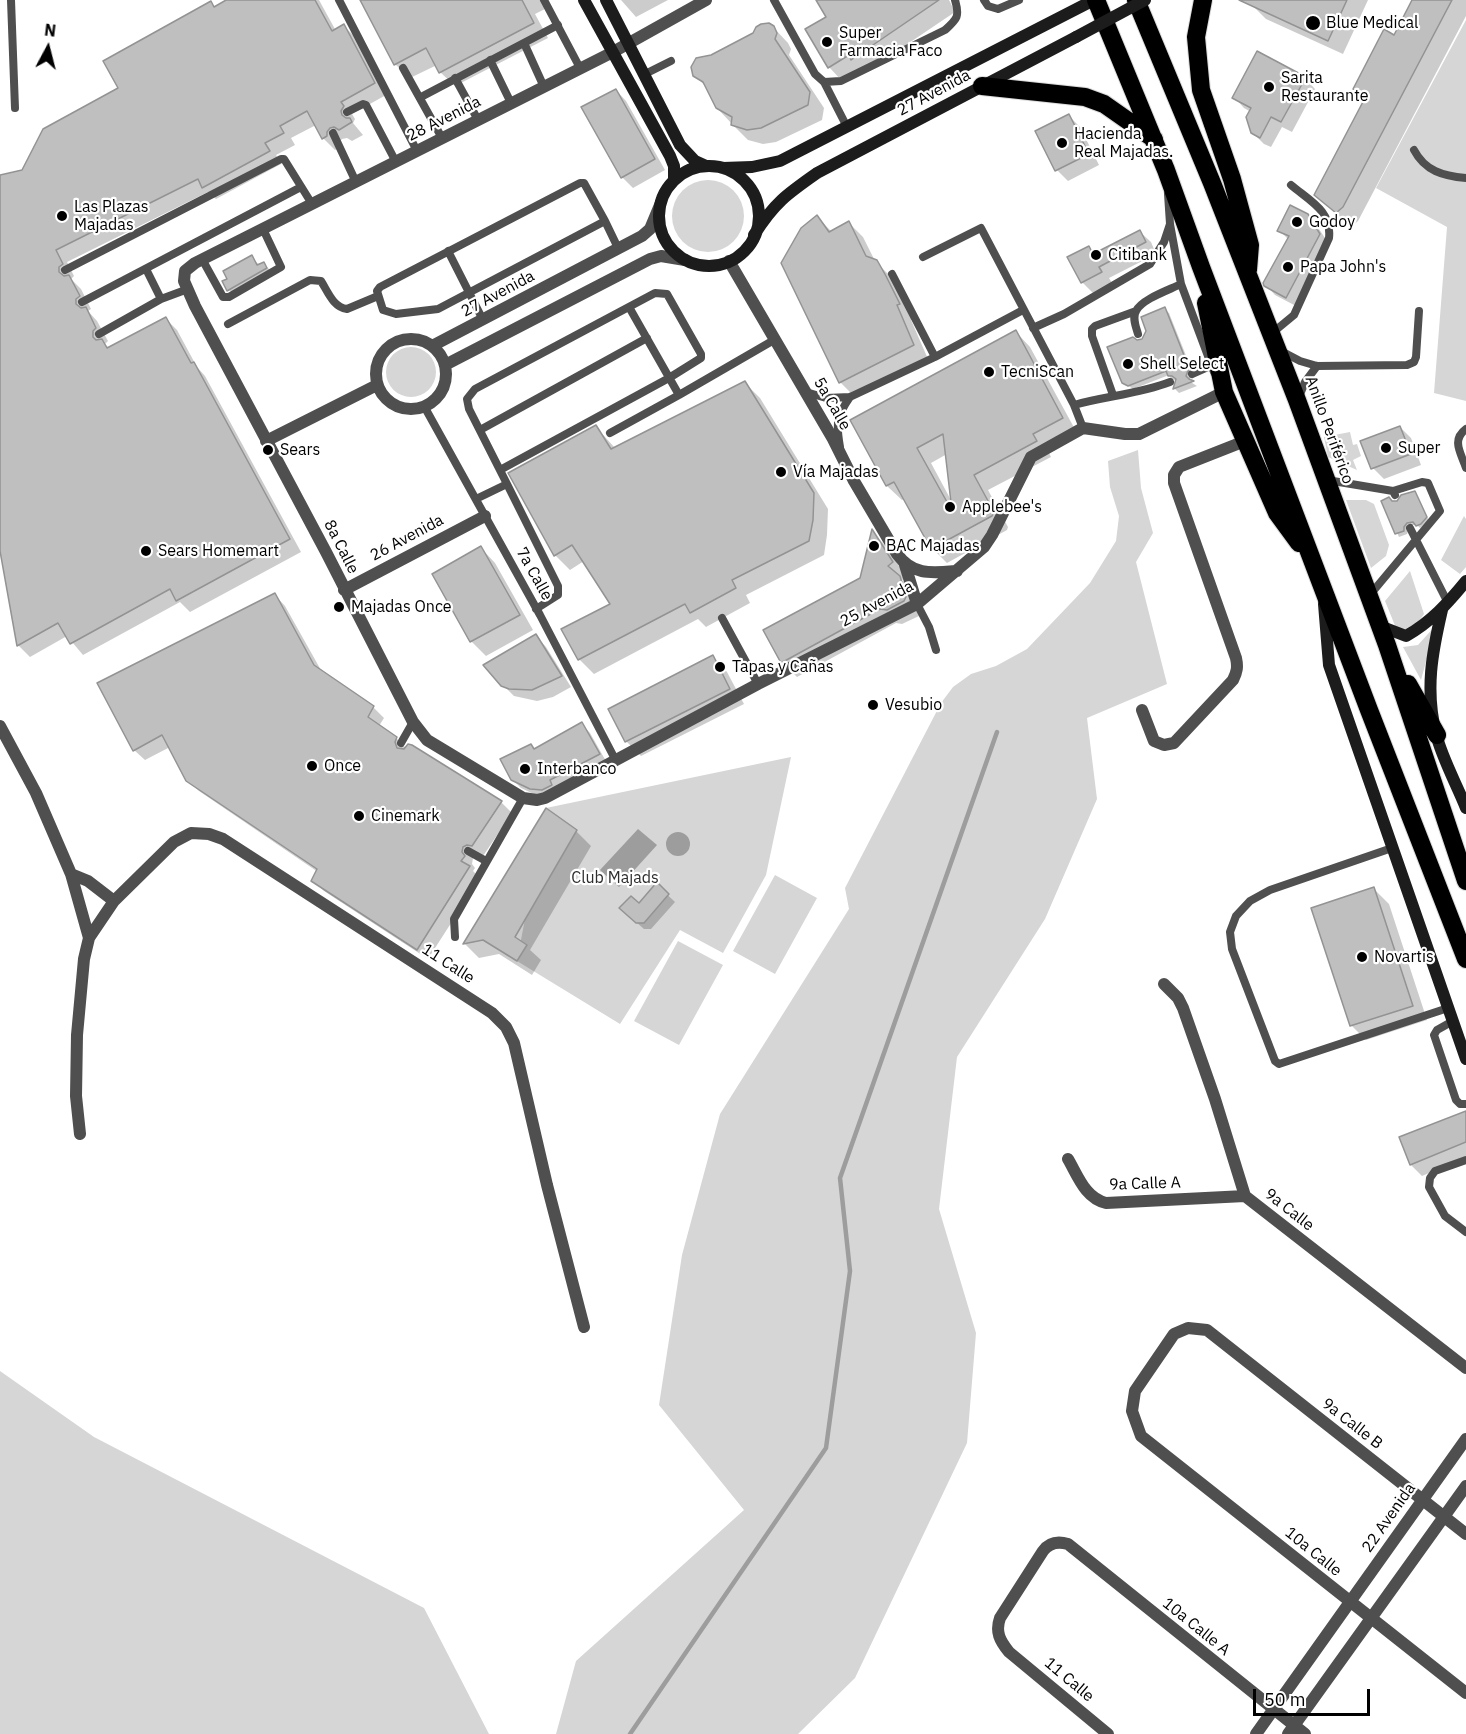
<!DOCTYPE html>
<meta charset="utf-8">
<style>
body{margin:0}
#map{position:relative;width:1466px;height:1734px;overflow:hidden;background:#fff;font-family:"IBM Plex Sans",sans-serif}
canvas{display:block}
.north{position:absolute;left:18px;top:18px;width:60px;height:60px;-webkit-text-stroke:4px #fff;paint-order:stroke;rotate:7deg;font-size:16px;font-weight:700;line-height:24px;text-align:center;color:#000}
.north::after{content:'';display:block;margin:auto;width:21px;height:27px;background:#000;clip-path:polygon(50% 0,100% 100%,50% 72%,0 100%)}
.scale{position:absolute;left:1253px;top:1689px;width:117px;height:27px;box-sizing:border-box;border:3px solid #000;border-top:0;padding-left:8px;font-size:18px;line-height:21px;white-space:nowrap;color:#000;-webkit-text-stroke:4px #fff;paint-order:stroke}
</style>
<div id="map">
<canvas width="1466" height="1734"></canvas>
<div class="north">N</div>
<div class="scale">50 m</div>
</div>
<script>
const c = document.querySelector('canvas').getContext('2d');
c.lineJoin = 'round';
function fill(path, color) {
  c.fillStyle = color;
  c.fill(path, 'evenodd');
}
function stroke(path, color, width, dash) {
  c.strokeStyle = color;
  c.lineWidth = width;
  c.lineCap = dash ? 'butt' : 'round';
  c.setLineDash(dash || []);
  c.stroke(path);
}
function label(font, color, halo, rows, align = 'center') {
  c.font = font + ' "IBM Plex Sans",sans-serif';
  c.lineWidth = 4.5;
  c.setLineDash([]);
  c.textBaseline = 'middle';
  c.strokeStyle = halo;
  c.fillStyle = color;
  for (const [text, x, y, turn = 0] of rows) {
    c.save();
    c.translate(x, y);
    c.rotate((+turn || 0) * Math.PI / 180);
    c.textAlign = isNaN(turn) ? turn : align;
    if (halo) c.strokeText(text, 0, 0);
    c.fillText(text, 0, 0);
    c.restore();
  }
}
fill(new Path2D(`
 M 1466,20 L 1466,401 L 1434,393 L 1447,227 L 1376,188 Z
 M672 216a36 36 0 1 1 72 0a36 36 0 1 1-72 0Z
 M386 372a25 25 0 1 1 50 0a25 25 0 1 1-50 0Z
 M 1350,432 L 1353,445 L 1357,444 L 1361,456 L 1353,460 L 1357,470 L 1328,457 L 1324,437 Z
 M 1138,450 L 1141,488 L 1153,533 L 1136,562 L 1167,684 L 1087,718 L 1097,799 L 1045,919 L 957,1057 L 939,1209 L 976,1333 L 967,1443 L 855,1678 L 798,1734 L 556,1734 L 576,1661 L 744,1510 L 659,1405 L 682,1255 L 720,1114 L 849,909 L 845,888 L 941,703 L 953,687 L 971,674 L 996,666 L 1027,649 L 1090,583 L 1116,541 L 1119,516 L 1110,487 L 1108,461 Z
 M 1346,500 L 1366,500 L 1374,504 L 1389,545 L 1386,556 L 1371,568 Z
 M 1464,516 L 1466,519 L 1466,567 L 1460,574 L 1441,560 Z
 M 1410,571 L 1424,614 C 1414,628 1413,632 1396,628 L 1385,601 Z
 M 1436,625 L 1421,680 L 1403,647 L 1418,645 Z
 M 791,757 L 766,875 L 723,953 L 680,930 L 620,1024 L 517,961 L 546,808 Z
 M 775,875 L 817,898 L 775,974 L 733,951 Z
 M 678,941 L 723,965 L 679,1045 L 634,1021 Z
 M 0,1371 L 94,1437 L 424,1608 L 489,1734 L 0,1734 Z`), '#d6d6d6');
fill(new Path2D(`
 M 638,829 L 657,845 L 619,887 L 600,870 Z
 M666 844a12 12 0 1 1 24 0a12 12 0 1 1-24 0Z`), '#9d9d9d');
fill(new Path2D(`
 M 230,0 L 319,0 L 336,31 L 344,26 L 356,38 L 386,95 L 352,114 L 355,119 L 353,123 L 363,135 L 352,141 L 347,138 L 342,139 L 338,144 L 339,148 L 335,150 L 323,138 L 316,125 L 291,138 L 295,145 L 276,155 L 281,164 L 216,199 L 208,192 L 67,262 L 74,276 L 71,279 L 81,289 L 91,309 L 88,311 L 97,321 L 108,341 L 105,344 L 109,348 L 165,318 L 177,330 L 197,367 L 205,376 L 301,552 L 190,612 L 180,602 L 83,655 L 67,636 L 30,657 L 18,645 L 0,546 L 0,177 L 23,171 L 120,88 L 211,3 L 215,8 Z
 M 362,0 L 543,0 L 547,8 L 535,14 L 548,38 L 455,86 L 440,72 L 437,65 L 410,78 L 395,64 Z
 M 621,0 L 668,0 L 636,17 Z
 M 827,0 L 949,0 L 955,12 L 866,72 L 842,81 L 829,67 Z
 M 1254,0 L 1368,0 L 1343,54 L 1266,19 L 1252,5 Z
 M 1414,0 L 1466,0 L 1466,16 L 1358,221 L 1351,227 L 1316,195 L 1365,100 L 1354,89 L 1395,37 Z
 M 773,27 L 788,43 L 791,49 L 789,55 L 824,108 L 822,120 L 776,142 L 763,144 L 748,140 L 733,125 L 717,108 L 707,88 L 695,75 L 712,56 Z
 M 1305,78 L 1315,89 L 1292,132 L 1282,127 L 1271,147 L 1264,144 L 1252,132 L 1251,112 L 1244,108 L 1234,97 Z
 M 616,90 L 626,101 L 665,170 L 633,188 L 622,177 Z
 M 1069,116 L 1080,127 L 1099,165 L 1068,181 L 1057,170 Z
 M 1307,216 L 1317,226 L 1329,244 L 1296,306 L 1275,295 L 1266,285 L 1289,240 L 1279,230 Z
 M 817,217 L 832,232 L 849,223 L 863,237 L 875,261 L 891,277 L 914,319 L 911,320 L 928,359 L 855,397 L 840,382 Z
 M 1140,232 L 1151,242 L 1156,254 L 1109,278 L 1112,283 L 1093,293 L 1082,282 L 1089,248 L 1095,254 Z
 M 252,257 L 260,266 L 264,264 L 271,271 L 236,297 L 229,290 Z
 M 1164,309 L 1169,313 L 1193,373 L 1189,381 L 1197,386 L 1179,393 L 1175,389 L 1177,380 L 1173,380 L 1169,375 L 1133,389 L 1123,382 L 1137,342 L 1143,340 Z
 M 1016,332 L 1030,347 L 1077,433 L 1047,449 L 1051,457 L 988,490 L 1008,527 L 1007,530 L 947,563 L 932,548 L 905,499 L 902,500 L 887,486 L 852,420 ZM 947,454 L 952,502 L 931,463 Z
 M 745,383 L 760,398 L 828,509 L 827,535 L 824,555 L 746,595 L 750,603 L 706,627 L 698,619 L 594,674 L 579,659 L 612,604 L 584,561 L 570,570 L 555,555 L 510,473 L 596,427 L 615,448 Z
 M 1400,427 L 1411,438 L 1421,465 L 1384,479 L 1373,468 Z
 M 1415,492 L 1429,521 L 1420,528 L 1417,525 L 1410,525 L 1407,534 L 1399,537 L 1383,502 L 1398,502 Z
 M 872,532 L 886,546 L 907,578 L 902,580 L 914,592 L 919,616 L 902,624 L 896,623 L 797,677 L 782,662 L 861,579 Z
 M 481,548 L 495,563 L 533,630 L 486,656 L 471,641 Z
 M 275,595 L 285,606 L 322,672 L 373,707 L 384,718 L 379,726 L 396,738 L 406,748 L 501,802 L 512,813 L 483,856 L 473,858 L 472,864 L 475,868 L 473,871 L 480,878 L 428,959 L 324,891 L 313,880 L 318,872 L 199,791 L 187,780 L 170,747 L 145,760 L 134,750 Z
 M 536,636 L 546,647 L 571,687 L 553,697 L 537,701 L 514,696 L 502,684 Z
 M 713,657 L 727,672 L 744,704 L 641,756 L 626,741 Z
 M 582,724 L 590,733 L 607,763 L 540,797 L 521,788 L 512,779 L 531,746 L 535,749 Z
 M 576,831 L 591,846 L 530,950 L 541,960 L 532,975 L 499,954 L 479,958 L 465,944 Z
 M 657,885 L 675,902 L 651,929 L 644,929 L 628,915 Z
 M 1374,889 L 1389,904 L 1427,1020 L 1366,1040 L 1351,1025 Z
 M 1466,1116 L 1466,1157 L 1422,1176 L 1411,1165 L 1401,1137 Z`), '#0003');
stroke(new Path2D(`
 M 630,1734 L 826,1448 L 850,1271 L 840,1178 L 997,732`), '#9d9d9d', 4.5);
const building = new Path2D(`
 M 226,0 L 315,0 L 332,31 L 344,24 L 375,83 L 341,102 L 344,106 L 341,111 L 342,115 L 346,118 L 350,118 L 352,122 L 339,130 L 334,127 L 330,128 L 327,132 L 327,136 L 322,139 L 307,111 L 280,126 L 284,133 L 265,143 L 270,151 L 202,188 L 198,179 L 56,250 L 63,264 L 59,267 L 59,272 L 64,276 L 69,275 L 80,296 L 76,299 L 76,304 L 81,308 L 86,307 L 96,328 L 93,331 L 93,337 L 96,340 L 102,339 L 107,348 L 166,317 L 191,363 L 194,362 L 290,539 L 176,601 L 170,589 L 70,644 L 58,623 L 17,646 L 0,551 L 0,175 L 22,170 L 43,129 L 118,88 L 103,61 L 211,1 L 214,7 Z
 M 360,0 L 522,0 L 534,23 L 439,73 L 426,48 L 394,65 Z
 M 816,0 L 939,0 L 851,60 L 849,55 L 828,68 L 805,29 L 826,17 Z
 M 1239,0 L 1347,0 L 1328,41 Z
 M 1412,0 L 1452,0 L 1343,207 L 1336,213 L 1314,195 L 1366,96 L 1353,89 L 1384,29 L 1394,35 Z
 M 769,23 L 774,26 L 777,33 L 775,39 L 810,92 L 808,105 L 761,128 L 747,130 L 731,125 L 732,117 L 716,108 L 703,82 L 693,76 L 691,67 L 696,58 L 711,55 L 753,33 L 756,27 L 761,24 Z
 M 1257,51 L 1306,77 L 1281,122 L 1271,117 L 1260,138 L 1251,133 L 1246,117 L 1251,108 L 1232,98 Z
 M 616,89 L 655,159 L 621,178 L 581,107 Z
 M 1069,114 L 1089,154 L 1055,171 L 1035,131 Z
 M 1290,205 L 1308,214 L 1320,234 L 1286,298 L 1264,286 L 1263,283 L 1289,236 L 1277,231 Z
 M 817,215 L 829,232 L 849,221 L 866,256 L 877,260 L 886,276 L 900,304 L 897,305 L 914,345 L 839,383 L 781,263 L 801,228 Z
 M 1140,230 L 1146,242 L 1099,267 L 1102,272 L 1081,283 L 1067,257 L 1089,246 L 1093,254 Z
 M 252,255 L 257,265 L 264,262 L 267,268 L 227,291 L 222,281 L 227,279 L 223,271 Z
 M 1165,307 L 1189,368 L 1186,376 L 1189,379 L 1194,381 L 1173,389 L 1176,379 L 1172,376 L 1168,376 L 1166,371 L 1128,386 L 1122,383 L 1107,347 L 1133,337 L 1137,340 L 1142,339 L 1146,331 L 1141,317 Z
 M 1016,330 L 1063,418 L 1033,434 L 1037,441 L 974,475 L 994,512 L 992,516 L 931,549 L 894,482 L 886,486 L 850,420 ZM 943,434 L 952,511 L 917,448 Z
 M 745,381 L 814,493 L 813,520 L 809,541 L 732,580 L 736,588 L 690,613 L 685,604 L 578,660 L 561,629 L 610,604 L 572,545 L 554,556 L 508,473 L 596,425 L 611,449 Z
 M 1400,426 L 1411,454 L 1371,469 L 1360,441 Z
 M 1415,491 L 1427,517 L 1421,524 L 1416,526 L 1413,522 L 1407,523 L 1404,527 L 1404,531 L 1395,534 L 1381,501 L 1389,497 L 1392,501 L 1397,501 L 1401,495 Z
 M 872,529 L 893,562 L 888,566 L 900,576 L 906,597 L 904,601 L 887,610 L 880,609 L 781,663 L 763,630 L 860,578 Z
 M 481,546 L 520,615 L 470,642 L 432,574 Z
 M 275,593 L 314,665 L 374,706 L 368,717 L 397,737 L 395,742 L 397,748 L 404,749 L 408,744 L 412,745 L 502,801 L 472,846 L 467,845 L 463,847 L 462,852 L 465,856 L 461,861 L 470,866 L 417,950 L 311,881 L 317,869 L 186,781 L 162,735 L 133,751 L 97,683 Z
 M 536,634 L 562,676 L 532,690 L 509,689 L 501,686 L 483,665 Z
 M 713,655 L 730,689 L 625,742 L 608,709 Z
 M 582,722 L 600,754 L 550,780 L 552,785 L 542,790 L 530,789 L 511,780 L 500,759 L 531,744 L 534,749 Z
 M 546,808 L 577,830 L 515,937 L 527,945 L 517,961 L 483,940 L 463,944 Z
 M 657,882 L 669,894 L 644,923 L 636,923 L 619,908 L 631,896 L 639,903 Z
 M 1374,887 L 1413,1006 L 1350,1026 L 1311,908 Z
 M 1466,1111 L 1466,1142 L 1410,1165 L 1399,1137 Z`);
fill(building, '#bfbfbf');
stroke(building, '#939393', 1.5);
const highway = new Path2D(`
 M 1096,0 L 1166,170 L 1201,267 L 1369,710 L 1466,959
 M 1136,0 L 1212,183 L 1297,400 L 1387,645 L 1466,881
 M 1203,0 L 1196,37 L 1201,90 L 1232,179 L 1250,245 L 1248,270
 M 982,86 L 1085,97 L 1104,104 L 1154,139
 M 1206,303 L 1224,392 L 1277,513 L 1299,543
 M 1408,684 L 1437,735`);
stroke(highway, '#dbdbdb', 20);
stroke(new Path2D(`
 M 11,0 L 15,108
 M 339,0 L 417,151
 M 544,0 L 580,68
 M 774,0 L 815,74 L 824,82 L 847,127
 M 984,0 L 988,6 L 998,9 L 1019,0
 M 524,43 L 544,87
 M 490,60 L 511,103
 M 403,68 L 442,138
 M 645,74 L 671,61
 M 455,78 L 478,120
 M 824,82 L 841,81 L 945,30 C 957,19 960,17 955,0
 M 421,97 L 558,25
 M 347,112 L 363,104 L 366,105 L 396,162
 M 333,133 L 355,180
 M 1414,150 C 1425,171 1443,176 1466,178
 M 580,183 L 584,183 L 605,221 L 438,309 L 396,314 L 383,310 L 377,291 L 380,287 Z
 M 605,221 L 618,248
 M 1170,224 L 1181,284 L 1214,372
 M 448,251 L 483,320
 M 923,257 L 981,228 L 1074,405 L 1083,428
 M 202,259 L 223,297 L 229,297 L 281,267 L 263,229
 M 146,269 L 161,299
 M 65,270 L 281,159 L 284,159 L 312,204
 M 892,274 L 935,357
 M 82,302 L 301,187
 M 629,307 L 679,395 L 774,340
 M 228,324 L 310,280 L 321,281 C 328,292 333,307 347,309 L 378,296
 M 1033,328 L 1064,314 L 1150,264 L 1164,242 L 1170,224 L 1168,194
 M 99,334 L 161,299 L 188,289
 M 1138,334 C 1136,327 1132,318 1136,311 C 1142,299 1169,290 1181,284
 M 1271,334 L 1294,315 L 1329,238 C 1332,211 1310,201 1291,185
 M 1281,351 L 1300,361 L 1317,366 L 1407,365 L 1414,362 L 1416,357 L 1419,311
 M 1192,374 L 1210,366
 M 806,392 L 826,398 L 850,397 L 935,357 L 1023,310
 M 1113,395 L 1092,336 L 1092,329 L 1095,326 L 1136,311
 M 1299,397 L 1305,382 L 1317,366
 M 1074,405 C 1106,396 1139,394 1170,382
 M 424,406 L 540,615 L 615,759
 M 1466,429 C 1451,440 1461,453 1466,468
 M 480,430 L 647,338
 M 610,433 L 679,395
 M 840,447 C 836,424 836,417 850,397
 M 500,470 L 669,378 L 701,358 L 701,354 L 667,294 L 655,293 L 475,389 L 467,399 L 469,409 L 507,484 L 558,586 L 558,595 L 536,609
 M 1327,480 L 1393,491 L 1395,495
 M 476,499 L 507,484
 M 1410,528 L 1448,603
 M 1369,596 L 1440,511 L 1428,483 L 1422,482 L 1393,491
 M 917,604 L 929,627 L 936,650
 M 722,618 L 758,684
 M 401,743 L 413,722
 M 1392,848 L 1270,890 L 1250,901 L 1236,916 L 1230,932 L 1232,949 L 1275,1061 L 1279,1064 L 1448,1008
 M 468,851 L 486,861
 M 455,937 L 454,919 L 523,798
 M 1453,1021 L 1437,1030 L 1434,1035 L 1456,1100 L 1460,1104 L 1466,1104
 M 1466,1160 L 1435,1171 L 1430,1178 L 1429,1187 L 1445,1216 L 1466,1232`), '#4f4f4f', 8);
stroke(new Path2D(`
 M 706,0 L 613,52 L 195,263 L 185,271 L 184,281 L 195,306 L 326,552 L 413,722 L 427,740 L 523,798 L 537,800 L 545,798 L 758,684 L 917,604 L 984,547 L 992,535 L 1031,457 L 1083,428 L 1125,434 L 1139,434 L 1224,392
 M 729,261 L 833,439 L 854,481 L 897,554 C 913,576 932,573 957,571
 M376 374a35 35 0 1 1 70 0a35 35 0 1 1-70 0Z
 M 432,346 L 642,236 L 650,229 L 660,205
 M 445,365 L 650,259 L 661,256 L 685,260
 M 266,441 L 377,385
 M 905,565 L 917,604
 M 344,590 L 485,516
 M 1142,710 L 1154,741 L 1164,745 L 1174,743 L 1233,680 C 1237,672 1238,667 1236,658 L 1174,483 L 1174,475 L 1179,467 L 1245,441
 M 0,726 L 36,793 L 71,874 L 89,938
 M 71,874 L 88,881 L 114,901
 M 1164,984 L 1178,998 L 1183,1008 L 1215,1099 L 1245,1196 L 1466,1368
 M 80,1134 L 76,1096 L 77,1035 L 84,959 L 89,938 L 114,901 L 174,842 L 191,833 L 209,834 L 223,839 L 492,1013 L 506,1027 L 514,1043 L 547,1185 L 584,1327
 M 1068,1159 C 1078,1176 1085,1198 1106,1203 L 1245,1196
 M 1466,1534 L 1207,1330 L 1188,1328 L 1174,1334 L 1135,1391 L 1132,1411 L 1141,1436 L 1466,1693
 M 1108,1734 L 1009,1652 C 1000,1641 995,1632 1000,1618 L 1043,1551 C 1049,1543 1058,1541 1068,1544 L 1305,1734
 M 1256,1734 L 1466,1439
 M 1288,1734 L 1466,1486`), '#4f4f4f', 12);
stroke(new Path2D(`
 M 584,0 L 670,156 L 674,166 L 674,179
 M 606,0 L 680,145 L 695,161 L 706,166
 M659 216a50 50 0 1 1 100 0a50 50 0 1 1-100 0Z
 M 723,168 L 752,167 L 780,161 L 1094,0
 M 754,235 C 774,203 787,194 817,173 L 1076,37
 M 1324,604 L 1329,665 L 1466,1059
 M 1442,610 C 1432,653 1425,690 1436,734 C 1442,758 1457,785 1466,808
 M 1380,626 L 1406,636 C 1431,622 1448,603 1466,581`), '#1c1c1c', 12);
stroke(highway, '#000', 18);
stroke(new Path2D(`
 M 1076,37 L 1145,0`), '#1c1c1c', 12);
for (const [x, y, r, color] of [
 [1313,23,8,"#000"],
 [827,42,6,"#000"],
 [1269,87,6,"#000"],
 [1062,143,6,"#000"],
 [62,216,6,"#000"],
 [1297,222,6,"#000"],
 [1096,255,6,"#000"],
 [1288,267,6,"#000"],
 [1128,364,6,"#000"],
 [989,372,6,"#000"],
 [1386,448,6,"#000"],
 [268,450,6,"#000"],
 [781,472,6,"#000"],
 [950,507,6,"#000"],
 [874,546,6,"#000"],
 [146,551,6,"#000"],
 [339,607,6,"#000"],
 [720,667,6,"#000"],
 [873,705,6,"#000"],
 [312,766,6,"#000"],
 [525,769,6,"#000"],
 [359,816,6,"#000"],
 [1362,957,6,"#000"]
]) {
  const dot = new Path2D();
  dot.arc(x, y, r, 0, 2 * Math.PI);
  c.fillStyle = color;
  c.fill(dot);
  stroke(dot, '#fff', 2);
}
label('16px', '#000', '#fff', [
 ["Blue Medical",1326,23],
 ["Super",839,33],
 ["Farmacia Faco",839,51],
 ["Sarita",1281,78],
 ["Restaurante",1281,96],
 ["Hacienda",1074,134],
 ["Real Majadas.",1074,152],
 ["Las Plazas",74,207],
 ["Majadas",74,225],
 ["Godoy",1309,222],
 ["Citibank",1108,255],
 ["Papa John's",1300,267],
 ["Shell Select",1140,364],
 ["TecniScan",1001,372],
 ["Super",1398,448],
 ["Sears",280,450],
 ["Vía Majadas",793,472],
 ["Applebee's",962,507],
 ["BAC Majadas",886,546],
 ["Sears Homemart",158,551],
 ["Majadas Once",351,607],
 ["Tapas y Cañas",732,667],
 ["Vesubio",885,705],
 ["Once",324,766],
 ["Interbanco",537,769],
 ["Cinemark",371,816],
 ["Novartis",1374,957]
], 'left');
label('16px', '#000', '#fff', [
 ["27 Avenida",934,93,-28],
 ["28 Avenida",444,119,-27],
 ["27 Avenida",498,294,-28],
 ["5a Calle",832,404,60],
 ["Anillo Periférico",1329,430,70],
 ["26 Avenida",407,538,-28],
 ["8a Calle",341,547,63],
 ["7a Calle",534,574,61],
 ["25 Avenida",877,604,-28],
 ["11 Calle",448,964,33],
 ["9a Calle A",1145,1184,-2],
 ["9a Calle",1289,1210,38],
 ["9a Calle B",1352,1424,38],
 ["22 Avenida",1389,1518,-55],
 ["10a Calle",1313,1552,39],
 ["10a Calle A",1196,1627,39],
 ["11 Calle",1069,1680,40]
]);
label('16px', '#2d2d2d', '#fff', [
 ["Club Majads",615,878]
]);
</script>
